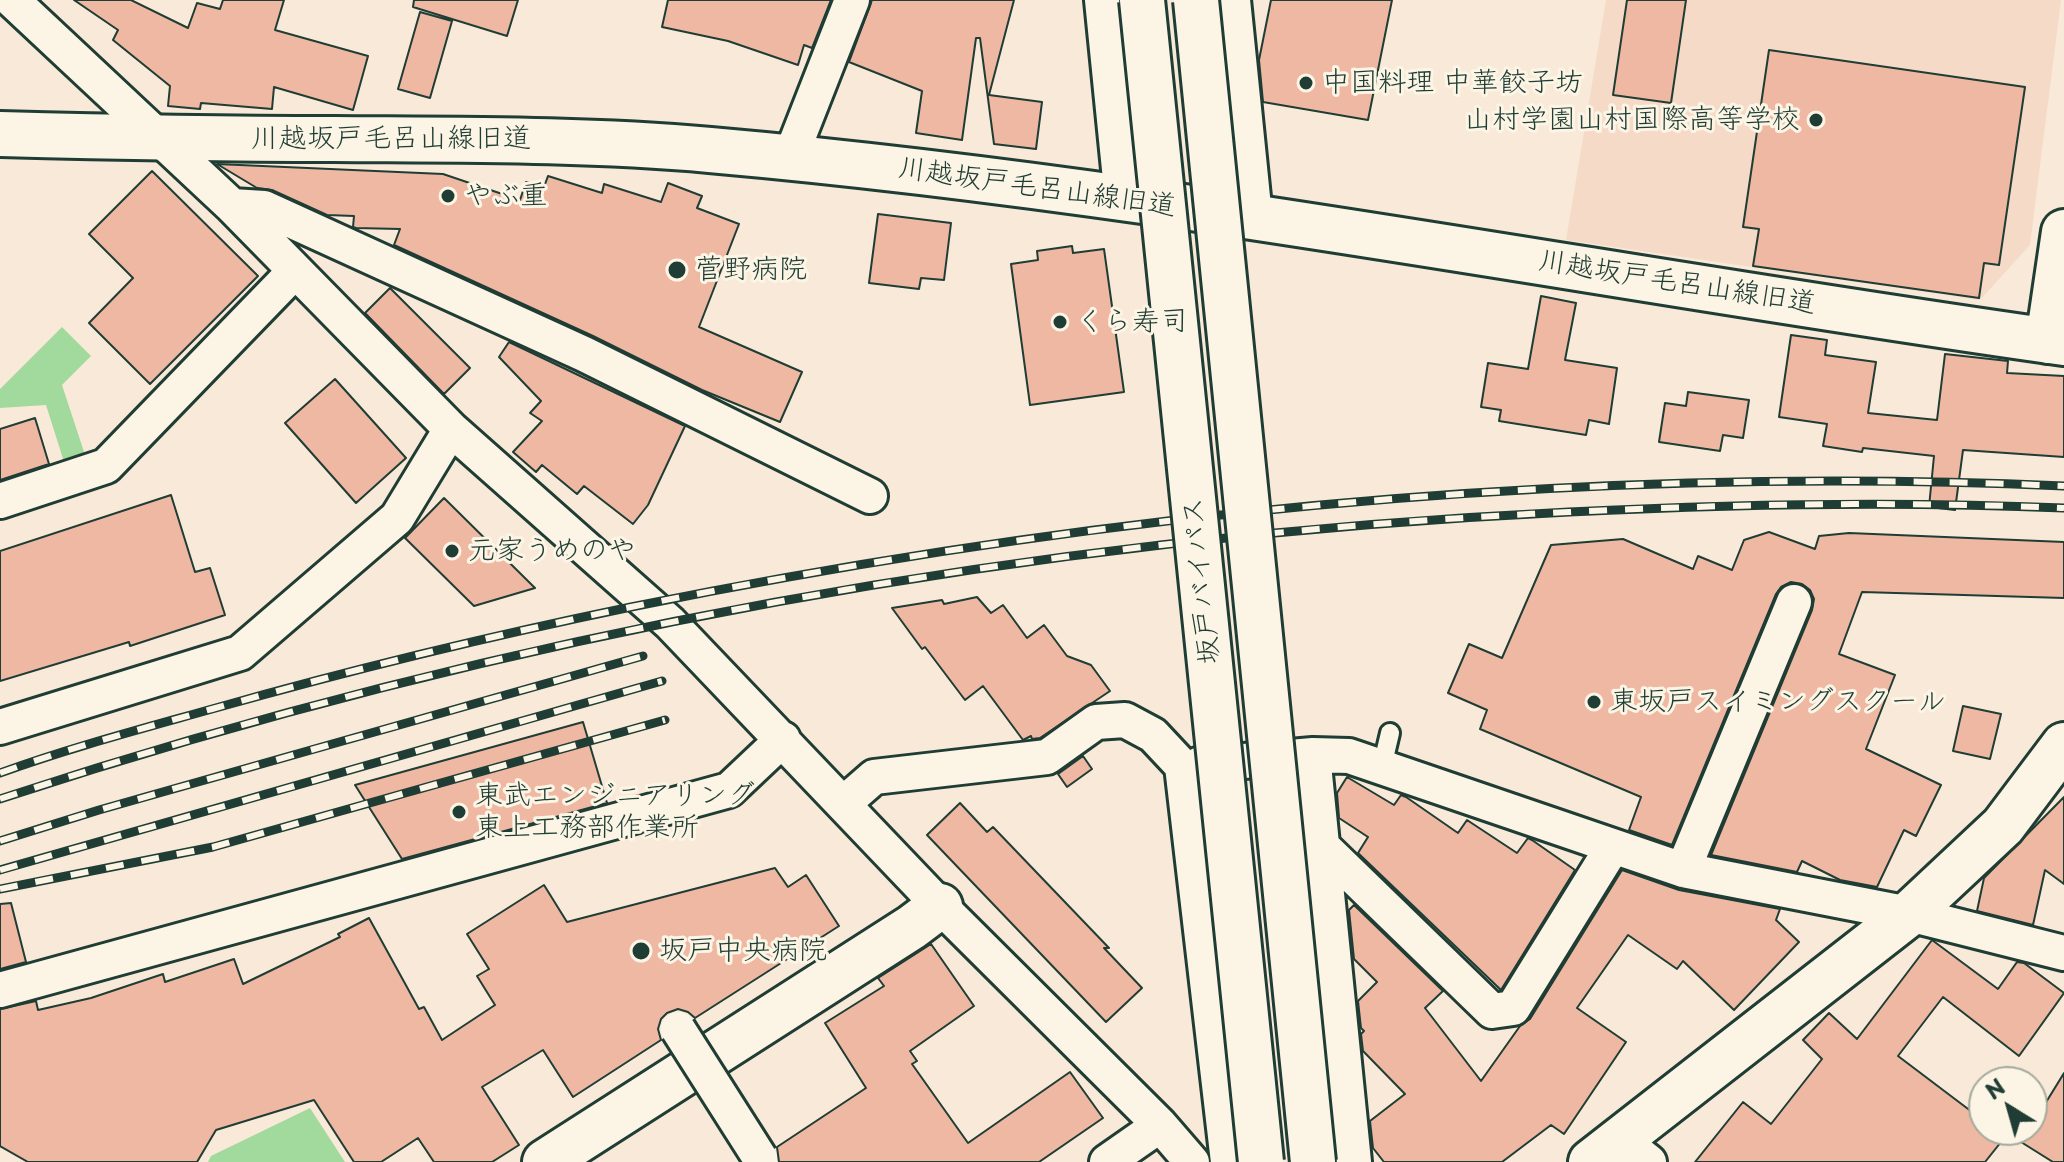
<!DOCTYPE html>
<meta charset="utf-8">
<style>
body{margin:0}
#map{position:relative;width:2064px;height:1162px;overflow:hidden;background:#f9e9d8;font-family:"Playpen Sans",sans-serif}
canvas{display:block}
.north{position:absolute;left:1968px;top:1066px;width:80px;height:80px;box-sizing:border-box;background:#fcf5e5;border:2px solid #a4ab9e;border-radius:50%;rotate:323deg;font-size:22px;font-weight:700;line-height:32px;text-align:center;color:#1f3d34}
.north::after{content:'';display:block;margin:auto;width:28px;height:36px;background:#1f3d34;clip-path:polygon(50% 0,100% 100%,50% 72%,0 100%)}
</style>
<div id="map">
<canvas width="2064" height="1162"></canvas>
<div class="north">N</div>
</div>
<script>
const c = document.querySelector('canvas').getContext('2d');
c.lineJoin = 'round';
function fill(path, color) {
  c.fillStyle = color;
  c.fill(path, 'evenodd');
}
function stroke(path, color, width, dash) {
  c.strokeStyle = color;
  c.lineWidth = width;
  c.lineCap = dash ? 'butt' : 'round';
  c.setLineDash(dash || []);
  c.stroke(path);
}
function label(font, color, halo, rows, align = 'center') {
  c.font = font + ' "Playpen Sans","Klee One",sans-serif';
  c.lineWidth = 6;
  c.setLineDash([]);
  c.textBaseline = 'middle';
  c.strokeStyle = halo;
  c.fillStyle = color;
  for (const [text, x, y, turn = 0] of rows) {
    c.save();
    c.translate(x, y);
    c.rotate((+turn || 0) * Math.PI / 180);
    c.textAlign = isNaN(turn) ? turn : align;
    if (halo) c.strokeText(text, 0, 0);
    c.fillText(text, 0, 0);
    c.restore();
  }
}
fill(new Path2D(`
 M 1606,0 L 2061,0 L 2030,245 L 1980,300 L 1566,240 Z`), '#f6dac8');
fill(new Path2D(`
 M 62,327 L 91,356 L 62,385 L 86,458 L 65,465 L 46,405 L 0,408 L 0,389 Z
 M 310,1108 L 345,1162 L 208,1162 L 211,1156 Z`), '#a2d99d');
const building = new Path2D(`
 M 74,0 L 131,0 L 188,28 L 197,3 L 220,9 L 223,0 L 284,0 L 275,30 L 368,56 L 353,110 L 274,87 L 272,109 L 201,103 L 200,109 L 168,106 L 170,86 L 113,40 L 118,30 Z
 M 414,0 L 518,0 L 507,36 L 413,7 Z
 M 668,0 L 831,0 L 812,48 L 804,45 L 798,65 L 728,41 L 662,27 Z
 M 872,0 L 1014,0 L 989,95 L 1042,102 L 1036,149 L 994,144 L 980,38 L 976,38 L 962,140 L 916,133 L 922,91 L 849,62 Z
 M 1271,0 L 1392,0 L 1368,120 L 1263,102 L 1259,60 Z
 M 1627,0 L 1686,0 L 1671,103 L 1613,95 Z
 M 420,12 L 452,21 L 430,98 L 398,89 Z
 M 1769,50 L 2025,87 L 1999,265 L 1984,263 L 1979,298 L 1753,266 L 1759,229 L 1743,227 Z
 M 217,164 L 443,174 L 520,200 L 526,182 L 544,187 L 548,176 L 602,193 L 604,184 L 661,202 L 668,183 L 702,196 L 697,208 L 739,224 L 699,327 L 802,372 L 780,422 L 702,390 L 593,336 L 394,245 L 400,229 L 356,228 L 353,227 L 354,216 L 327,215 L 272,190 L 257,188 Z
 M 152,171 L 258,276 L 150,384 L 89,323 L 133,278 L 89,234 Z
 M 878,214 L 951,223 L 944,280 L 921,278 L 919,289 L 869,283 Z
 M 1072,246 L 1073,253 L 1104,249 L 1124,392 L 1030,405 L 1011,264 L 1038,260 L 1037,251 Z
 M 390,288 L 470,368 L 444,394 L 365,313 Z
 M 1541,296 L 1576,303 L 1565,360 L 1617,368 L 1609,424 L 1589,420 L 1586,435 L 1499,421 L 1501,410 L 1481,407 L 1488,363 L 1528,369 Z
 M 1791,335 L 1827,340 L 1825,355 L 1876,362 L 1868,413 L 1937,420 L 1945,354 L 2008,361 L 2007,373 L 2064,376 L 2064,457 L 1963,450 L 1955,510 L 1929,507 L 1934,456 L 1863,448 L 1862,452 L 1823,446 L 1827,424 L 1779,417 Z
 M 509,342 L 685,426 L 648,505 L 633,524 L 584,486 L 577,494 L 542,465 L 536,472 L 513,452 L 542,421 L 530,413 L 541,401 L 499,357 Z
 M 335,379 L 406,458 L 356,503 L 285,423 Z
 M 1688,392 L 1749,400 L 1743,438 L 1723,435 L 1720,451 L 1659,442 L 1665,403 L 1686,406 Z
 M 35,418 L 49,464 L 0,480 L 0,429 Z
 M 171,495 L 195,572 L 210,568 L 225,615 L 130,646 L 129,642 L 0,681 L 0,551 Z
 M 444,498 L 535,588 L 474,606 L 405,538 Z
 M 1769,532 L 1815,549 L 1819,536 L 1849,533 L 2064,542 L 2064,598 L 1862,592 L 1839,654 L 1895,675 L 1866,749 L 1941,785 L 1916,836 L 1904,830 L 1877,887 L 1840,880 L 1802,861 L 1797,872 L 1711,855 L 1812,610 L 1814,599 L 1810,590 L 1802,584 L 1791,582 L 1781,587 L 1776,594 L 1672,845 L 1629,830 L 1641,797 L 1480,729 L 1487,710 L 1448,693 L 1469,644 L 1502,658 L 1551,545 L 1623,539 L 1693,569 L 1698,556 L 1732,570 L 1744,540 Z
 M 977,597 L 991,613 L 1003,605 L 1027,638 L 1044,625 L 1067,656 L 1091,665 L 1110,691 L 1040,738 L 1032,739 L 1031,736 L 1023,740 L 983,686 L 965,700 L 925,647 L 922,649 L 892,608 L 942,600 L 944,604 Z
 M 1963,706 L 2001,714 L 1990,759 L 1953,751 Z
 M 583,722 L 607,803 L 402,859 L 355,785 Z
 M 1083,756 L 1092,769 L 1067,787 L 1058,774 Z
 M 1347,777 L 1394,805 L 1401,795 L 1406,797 L 1458,833 L 1467,820 L 1517,853 L 1528,838 L 1532,840 L 1575,870 L 1501,990 L 1358,853 L 1368,837 L 1339,818 L 1337,793 Z
 M 2064,797 L 2064,884 L 2045,870 L 2033,925 L 1977,911 L 1984,878 Z
 M 960,803 L 987,832 L 993,827 L 1109,948 L 1104,948 L 1142,988 L 1106,1022 L 927,835 Z
 M 775,868 L 788,887 L 806,875 L 839,926 L 695,1018 L 688,1012 L 678,1009 L 667,1013 L 661,1019 L 658,1029 L 661,1040 L 573,1097 L 543,1050 L 482,1087 L 519,1145 L 492,1162 L 434,1162 L 418,1138 L 381,1162 L 354,1162 L 314,1100 L 216,1130 L 197,1162 L 28,1162 L 0,1146 L 0,1009 L 36,1001 L 38,1010 L 91,998 L 163,974 L 165,982 L 234,959 L 243,984 L 340,937 L 338,934 L 369,918 L 419,1009 L 424,1007 L 442,1040 L 495,1005 L 477,976 L 489,969 L 467,934 L 544,885 L 567,922 Z
 M 1622,870 L 1679,890 L 1780,909 L 1776,920 L 1799,942 L 1734,1010 L 1683,961 L 1677,969 L 1628,935 L 1577,1008 L 1626,1042 L 1564,1134 L 1551,1125 L 1502,1162 L 1384,1162 L 1373,1148 L 1370,1121 L 1405,1094 L 1363,1051 L 1361,1034 L 1364,1031 L 1361,1028 L 1358,1001 L 1377,982 L 1354,959 L 1349,910 L 1354,905 L 1443,991 L 1425,1008 L 1481,1081 L 1520,1026 L 1530,1019 Z
 M 11,903 L 26,962 L 0,969 L 0,904 Z
 M 1932,940 L 1998,989 L 2017,962 L 2024,963 L 2064,993 L 2019,1056 L 1943,997 L 1898,1056 L 1984,1121 L 1984,1130 L 1995,1130 L 2005,1137 L 1985,1162 L 1695,1162 L 1743,1102 L 1771,1124 L 1822,1059 L 1803,1040 L 1829,1013 L 1857,1039 Z
 M 931,944 L 974,1006 L 910,1051 L 917,1061 L 912,1064 L 968,1143 L 1070,1072 L 1103,1118 L 1039,1162 L 779,1162 L 777,1147 L 866,1088 L 825,1023 L 884,986 L 878,978 Z
 M 2064,1073 L 2064,1162 L 2053,1162 L 2021,1142 L 2029,1130 L 2032,1130 L 2032,1125 Z`);
fill(building, '#efb8a3');
stroke(building, '#1f3d34', 2);
const lane = new Path2D(`
 M 1382,767 L 1390,733`);
const street = new Path2D(`
 M 12,0 L 232,206 L 451,429 L 670,623 L 940,906 L 1160,1125 L 1192,1162
 M 1102,0 L 1122,199
 M 1233,0 L 1255,217
 M 790,158 L 852,0
 M 232,206 L 264,208 L 584,354 L 870,496
 M 0,501 L 106,466 L 294,272
 M 0,727 L 240,653 L 397,518 L 451,429
 M 1313,755 L 1349,756 L 1683,870 L 1909,914 L 2064,953
 M 1198,765 L 1313,755 L 1354,1162
 M 843,804 L 874,777 L 1047,757 L 1096,722 L 1125,720 L 1153,735 L 1182,766 L 1228,1162
 M 1320,844 L 1492,1011 L 1513,1008 L 1612,848
 M 1683,870 L 1794,602
 M 0,990 L 729,790 L 783,739
 M 1620,1139 L 1649,1162
 M 1107,1162 L 1160,1125`);
const secondary = new Path2D(`
 M 0,134 C 111,137 223,139 334,139 C 460,140 585,139 710,150 C 1164,190 1613,280 2064,343
 M 2048,341 L 2064,232
 M 545,1162 L 912,927 L 940,906
 M 1591,1162 L 1909,914 L 2003,826 L 2064,745`);
stroke(lane, '#1f3d34', 24);
stroke(street, '#1f3d34', 40);
stroke(secondary, '#1f3d34', 50);
stroke(lane, '#fcf5e5', 18);
stroke(street, '#fcf5e5', 34);
stroke(secondary, '#fcf5e5', 44);
const rail = new Path2D(`
 M 0,773 C 69,748 141,729 212,709 C 350,670 490,636 631,607 C 1101,512 1584,465 2064,486
 M 0,799 C 507,632 1036,537 1569,512 C 1734,504 1899,501 2064,508
 M 0,841 L 99,810 L 643,656
 M 0,870 L 662,681
 M 0,889 L 213,847 L 665,720`);
stroke(rail, '#1f3d34', 9);
stroke(rail, '#fcf5e5', 6, [18]);
const streetBridge = new Path2D(`
 M 678,1029 L 760,1158`);
const highwayBridge = new Path2D(`
 M 1142,0 L 1261,1162
 M 1196,0 L 1313,1162`);
stroke(streetBridge, '#1f3d34', 40, []);
stroke(highwayBridge, '#1f3d34', 50, []);
stroke(streetBridge, '#fcf5e5', 34);
stroke(highwayBridge, '#fcf5e5', 44);
for (const [x, y, r, color] of [
 [1306,83,8,"#1f3d34"],
 [1816,120,8,"#1f3d34"],
 [448,196,8,"#1f3d34"],
 [677,270,10,"#1f3d34"],
 [1060,322,8,"#1f3d34"],
 [452,551,8,"#1f3d34"],
 [1594,702,8,"#1f3d34"],
 [459,812,8,"#1f3d34"],
 [641,951,10,"#1f3d34"]
]) {
  const dot = new Path2D();
  dot.arc(x, y, r, 0, 2 * Math.PI);
  c.fillStyle = color;
  c.fill(dot);
  stroke(dot, '#fcf5e5', 3);
}
label('28px', '#1f3d34', '#fcf5e5', [
 ["中国料理 中華餃子坊",1322,83],
 ["山村学園山村国際高等学校",1800,120,"right"],
 ["やぶ重",464,196],
 ["菅野病院",695,270],
 ["くら寿司",1076,322],
 ["元家うめのや",468,551],
 ["東坂戸スイミングスクール",1610,702],
 ["東武エンジニアリング",475,796],
 ["東上工務部作業所",475,828],
 ["坂戸中央病院",659,951]
], 'left');
label('28px', '#1f3d34', '#fcf5e5', [
 ["川越坂戸毛呂山線旧道",391,139],
 ["川越坂戸毛呂山線旧道",1037,188,8],
 ["川越坂戸毛呂山線旧道",1677,283,9],
 ["坂戸バイパス",1202,581,-96]
]);
</script>
